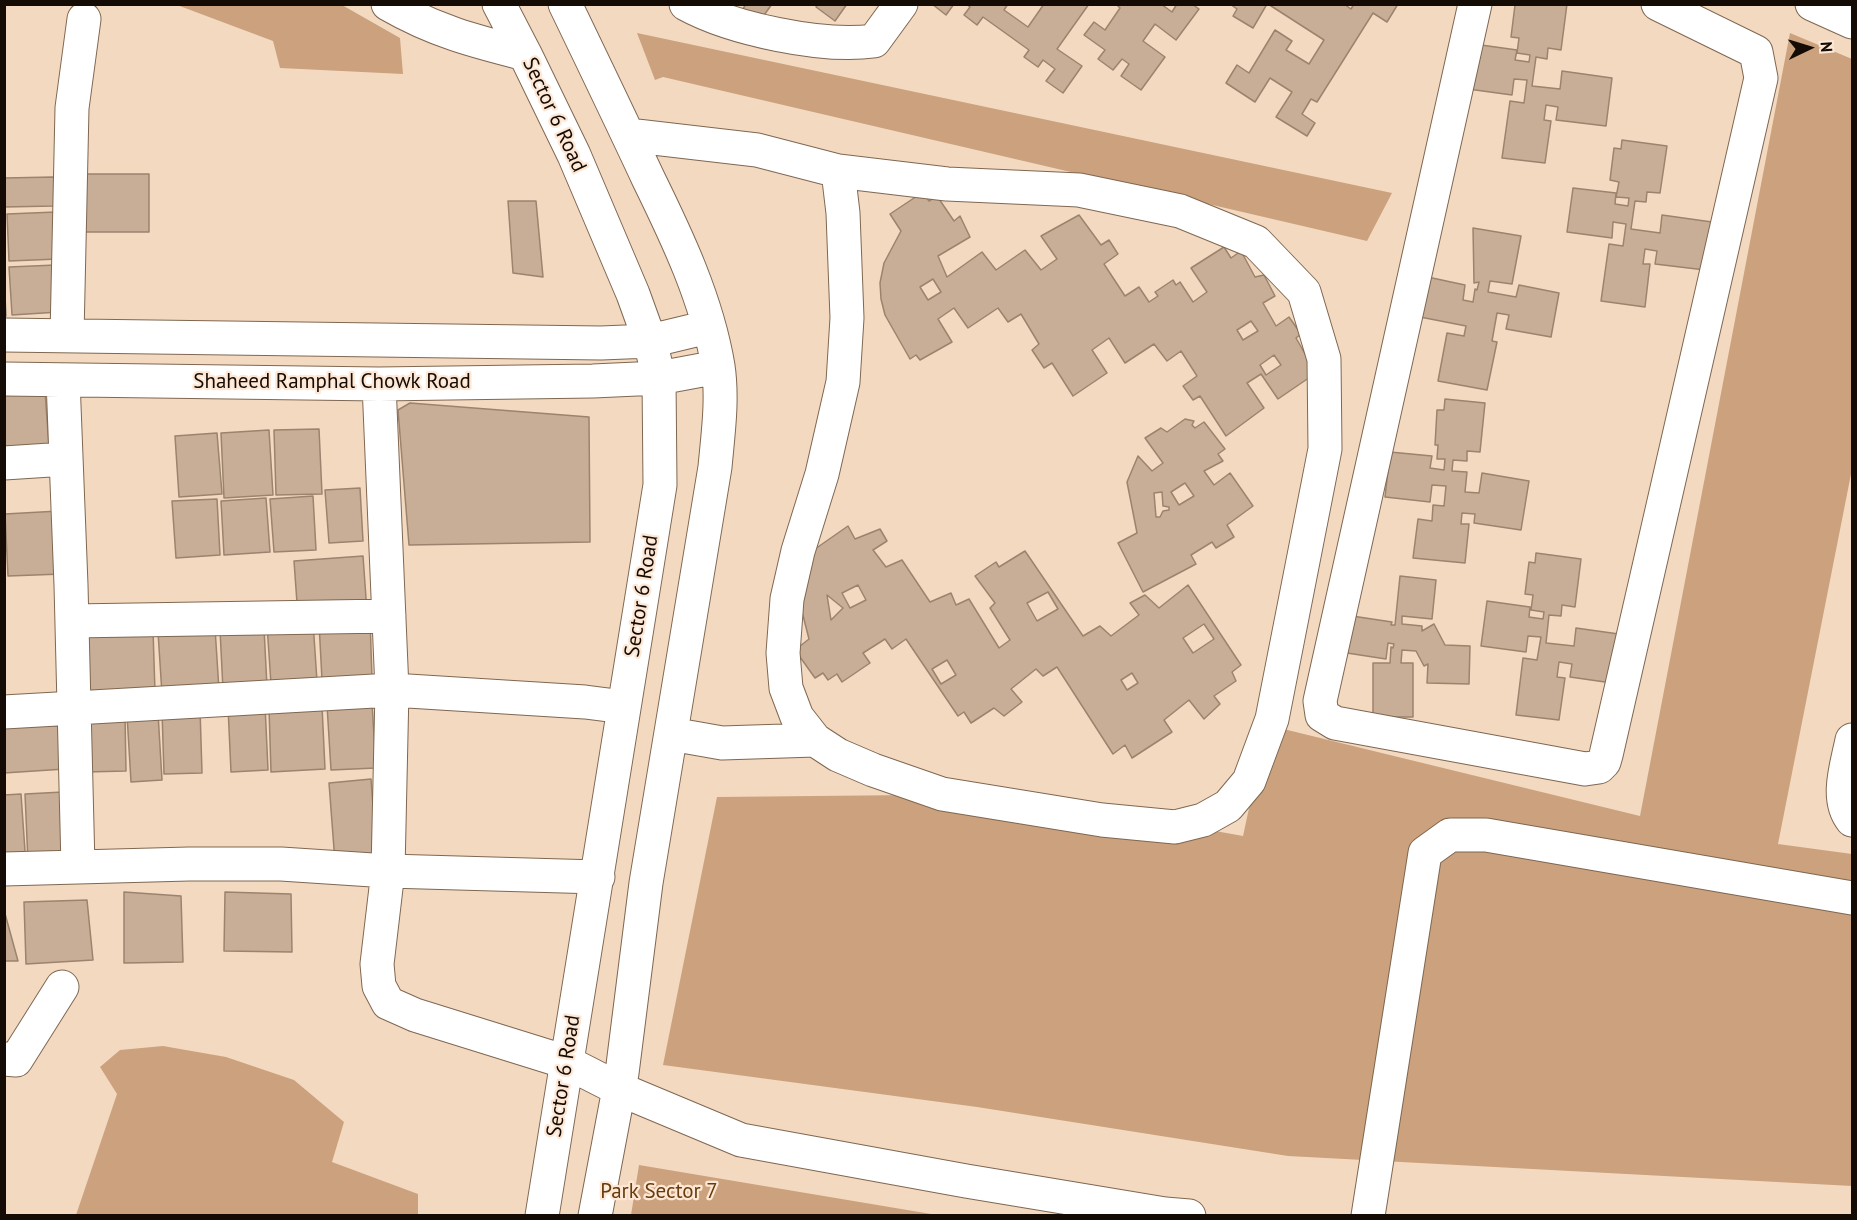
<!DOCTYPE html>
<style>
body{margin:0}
#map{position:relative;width:1857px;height:1220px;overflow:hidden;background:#f4d9c1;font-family:"PT Sans",sans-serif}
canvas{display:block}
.frame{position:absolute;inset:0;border:6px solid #140b04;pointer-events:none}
.north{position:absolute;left:1779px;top:18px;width:60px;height:60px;-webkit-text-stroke:4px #fee7d4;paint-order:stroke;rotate:86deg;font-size:16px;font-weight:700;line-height:24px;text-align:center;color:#140b04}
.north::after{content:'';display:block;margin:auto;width:21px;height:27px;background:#140b04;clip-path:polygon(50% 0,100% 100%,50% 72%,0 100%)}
</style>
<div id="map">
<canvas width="1857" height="1220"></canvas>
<div class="frame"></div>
<div class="north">N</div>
</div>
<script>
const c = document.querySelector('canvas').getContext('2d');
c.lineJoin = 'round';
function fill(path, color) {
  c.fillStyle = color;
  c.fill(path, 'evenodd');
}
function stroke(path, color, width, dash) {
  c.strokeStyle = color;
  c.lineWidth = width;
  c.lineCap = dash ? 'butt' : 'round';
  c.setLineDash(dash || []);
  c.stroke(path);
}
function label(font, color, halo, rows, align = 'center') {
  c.font = font + ' "PT Sans",sans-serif';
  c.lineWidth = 4.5;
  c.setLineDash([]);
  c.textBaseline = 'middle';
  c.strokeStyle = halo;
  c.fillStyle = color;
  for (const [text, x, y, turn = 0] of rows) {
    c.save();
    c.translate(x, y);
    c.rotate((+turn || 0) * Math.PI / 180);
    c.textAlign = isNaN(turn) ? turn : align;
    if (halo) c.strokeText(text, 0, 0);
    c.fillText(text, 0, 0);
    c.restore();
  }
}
fill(new Path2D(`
 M 177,5 L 342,5 L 400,38 L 403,74 L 280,68 L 273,41 Z
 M 637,33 L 1392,193 L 1367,241 L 663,77 L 655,80 Z
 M 1790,33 L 1852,59 L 1852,469 L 1778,844 L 1852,854 L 1852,1186 L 1288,1156 L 977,1107 L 663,1065 L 717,797 L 1011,794 L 1243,836 L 1267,725 L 1640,816 Z
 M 163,1046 L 226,1057 L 294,1080 L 344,1122 L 332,1162 L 418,1194 L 418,1215 L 76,1215 L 117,1094 L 100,1067 L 120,1050 Z
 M 639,1165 L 937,1215 L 631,1215 Z`), '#cba27d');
const building = new Path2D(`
 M 746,4 L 772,4 L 757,25 L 741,12 Z
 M 818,4 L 847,4 L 835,21 L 816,7 Z
 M 932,4 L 954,4 L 946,15 Z
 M 966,4 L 1008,4 L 1004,10 L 1028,27 L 1044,4 L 1089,4 L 1057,49 L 1082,66 L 1063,93 L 1046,81 L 1055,69 L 1043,60 L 1038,67 L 1024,57 L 1029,50 L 983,17 L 977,25 L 964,15 L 970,7 Z
 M 1116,4 L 1161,4 L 1172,12 L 1177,4 L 1192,4 L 1199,9 L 1176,40 L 1155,24 L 1143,41 L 1165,57 L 1141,90 L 1121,76 L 1129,64 L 1122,59 L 1113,70 L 1098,59 L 1105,50 L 1084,35 L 1094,22 L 1105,30 L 1120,8 Z
 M 1230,4 L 1267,4 L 1253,28 L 1233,16 L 1237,9 Z
 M 1268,4 L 1344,4 L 1351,9 L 1354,4 L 1398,4 L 1387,22 L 1373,13 L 1317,102 L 1311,99 L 1302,114 L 1315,123 L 1307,136 L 1276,117 L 1292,92 L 1270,78 L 1255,102 L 1226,83 L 1237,65 L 1249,73 L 1275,30 L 1292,41 L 1286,50 L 1309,64 L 1324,40 Z
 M 1521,4 L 1567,4 L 1561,50 L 1548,48 L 1547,59 L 1536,57 L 1532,86 L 1560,89 L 1562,71 L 1612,78 L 1606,126 L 1556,120 L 1558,107 L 1546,105 L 1544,120 L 1551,121 L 1545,163 L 1502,158 L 1510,101 L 1524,103 L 1527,80 L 1514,79 L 1512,95 L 1468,89 L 1474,44 L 1517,50 L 1515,60 L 1529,62 L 1530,55 L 1517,53 L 1519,38 L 1511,37 L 1515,5 Z
 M 1622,140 L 1667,146 L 1660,193 L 1647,192 L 1646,202 L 1635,201 L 1631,229 L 1660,233 L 1662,215 L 1712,222 L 1705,270 L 1655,264 L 1657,251 L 1645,249 L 1643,264 L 1650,264 L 1645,307 L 1601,301 L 1609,244 L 1623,246 L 1626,224 L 1613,222 L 1612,238 L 1567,232 L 1573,188 L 1616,193 L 1615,204 L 1628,206 L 1629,198 L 1616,197 L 1619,182 L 1610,180 L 1614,148 L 1621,149 Z
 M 82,174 L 149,174 L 149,232 L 83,232 Z
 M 54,177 L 54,206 L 4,207 L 4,178 Z
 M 923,192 L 929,201 L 937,196 L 954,221 L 960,216 L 970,237 L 938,256 L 947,277 L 982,252 L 996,270 L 1025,250 L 1041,270 L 1057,259 L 1041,236 L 1079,215 L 1101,245 L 1109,240 L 1118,254 L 1104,264 L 1125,296 L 1139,287 L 1149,302 L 1158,296 L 1155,292 L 1173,280 L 1176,285 L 1180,282 L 1193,302 L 1207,292 L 1191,268 L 1224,247 L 1231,258 L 1241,251 L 1255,277 L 1264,275 L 1275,296 L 1263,303 L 1276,326 L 1289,317 L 1301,334 L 1296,338 L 1316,373 L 1278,399 L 1261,374 L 1247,383 L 1264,408 L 1226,436 L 1200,396 L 1193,400 L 1183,386 L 1197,376 L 1181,351 L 1167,361 L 1154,344 L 1125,363 L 1109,338 L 1092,350 L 1107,373 L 1073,396 L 1052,363 L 1044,368 L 1032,350 L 1039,344 L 1021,314 L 1008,322 L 998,308 L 968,328 L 954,308 L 938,319 L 952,342 L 920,360 L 916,355 L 910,359 L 885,315 L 881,299 L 880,283 L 884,263 L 901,231 L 890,214 ZM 933,279 L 941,292 L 928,300 L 920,287 ZM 1251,321 L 1258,331 L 1243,340 L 1237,330 ZM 1274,355 L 1281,365 L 1266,375 L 1260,365 Z
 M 508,201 L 536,201 L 543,277 L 513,273 Z
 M 56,212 L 58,259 L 9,261 L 7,214 Z
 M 1473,228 L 1521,236 L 1512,284 L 1490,281 L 1488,292 L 1516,297 L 1519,285 L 1559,293 L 1551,337 L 1506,329 L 1509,315 L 1497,313 L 1492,341 L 1497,342 L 1487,390 L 1438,381 L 1447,333 L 1464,336 L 1466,326 L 1415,316 L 1423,276 L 1465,285 L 1463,300 L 1473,302 L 1475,289 L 1477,290 L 1479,282 L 1474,283 Z
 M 56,265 L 59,312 L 12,315 L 9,267 Z
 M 4,276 L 6,316 L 4,316 Z
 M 45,391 L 49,447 L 4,451 L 4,393 Z
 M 1445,399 L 1485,403 L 1480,452 L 1467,451 L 1467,461 L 1453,460 L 1452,471 L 1467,472 L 1465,492 L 1479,493 L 1482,473 L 1529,481 L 1521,530 L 1474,523 L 1475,514 L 1462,513 L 1461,524 L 1469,524 L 1465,563 L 1413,558 L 1418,519 L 1432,521 L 1433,505 L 1444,506 L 1446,486 L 1432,485 L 1430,502 L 1385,497 L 1390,452 L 1432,456 L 1430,468 L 1444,470 L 1445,459 L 1437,459 L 1438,445 L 1435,445 L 1437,410 L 1444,410 Z
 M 410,403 L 589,417 L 590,542 L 409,545 L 398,410 Z
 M 1185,419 L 1194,421 L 1192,425 L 1195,428 L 1204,422 L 1225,449 L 1218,454 L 1223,461 L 1204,471 L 1214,485 L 1230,473 L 1253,506 L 1227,525 L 1234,537 L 1216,548 L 1212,542 L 1191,555 L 1196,564 L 1143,592 L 1118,543 L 1137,533 L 1127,482 L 1138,456 L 1152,471 L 1163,463 L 1145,438 L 1161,428 L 1167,432 ZM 1185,483 L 1194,496 L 1179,505 L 1171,492 ZM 1162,492 L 1163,506 L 1169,507 L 1169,510 L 1163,511 L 1160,517 L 1156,517 L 1154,493 Z
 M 319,429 L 322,494 L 276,495 L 274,430 Z
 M 269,430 L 273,495 L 224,498 L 221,433 Z
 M 217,433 L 222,494 L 179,497 L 175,436 Z
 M 360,488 L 363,541 L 329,543 L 325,490 Z
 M 313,496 L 316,550 L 274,552 L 270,499 Z
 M 266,498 L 270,552 L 224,555 L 221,501 Z
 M 217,499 L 220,555 L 176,558 L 172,501 Z
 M 59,511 L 62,574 L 8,576 L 5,514 Z
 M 848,526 L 855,539 L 880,529 L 887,541 L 873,550 L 886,567 L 902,560 L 930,602 L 951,593 L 956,605 L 969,599 L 999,648 L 1010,640 L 990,608 L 995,603 L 975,576 L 996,562 L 999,567 L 1025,551 L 1083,636 L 1100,626 L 1111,636 L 1139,615 L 1130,603 L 1145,595 L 1159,608 L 1188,585 L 1241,665 L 1232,672 L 1236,681 L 1214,696 L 1220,704 L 1204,719 L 1189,700 L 1164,720 L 1172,732 L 1132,758 L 1125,745 L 1113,754 L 1057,667 L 1043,676 L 1036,669 L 1011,689 L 1022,702 L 1004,716 L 994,708 L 971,723 L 964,712 L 958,716 L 906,639 L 892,649 L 885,639 L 863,653 L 870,663 L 842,682 L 837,674 L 828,680 L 823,673 L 815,678 L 795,650 L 809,639 L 796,588 L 815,549 ZM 858,585 L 866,600 L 850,608 L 842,593 ZM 1048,592 L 1058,609 L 1037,621 L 1027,603 ZM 827,595 L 843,608 L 831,620 ZM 1204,624 L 1214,639 L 1193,653 L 1183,638 ZM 947,660 L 956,675 L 941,684 L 932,669 ZM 1132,673 L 1138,683 L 1127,690 L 1121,680 Z
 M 1536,553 L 1581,559 L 1575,607 L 1562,605 L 1561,616 L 1549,615 L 1546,643 L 1574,646 L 1576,628 L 1626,635 L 1619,684 L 1570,677 L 1572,664 L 1559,662 L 1557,677 L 1565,678 L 1559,720 L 1516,715 L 1523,658 L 1537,660 L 1541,637 L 1528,636 L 1526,652 L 1481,646 L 1487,601 L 1530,607 L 1529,617 L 1543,619 L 1544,612 L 1531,610 L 1533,595 L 1525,594 L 1529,562 L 1535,563 Z
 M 363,556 L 367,612 L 298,617 L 294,561 Z
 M 1400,576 L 1436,580 L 1432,619 L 1402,616 L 1402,624 L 1422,626 L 1422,631 L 1434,624 L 1445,645 L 1470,646 L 1469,684 L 1427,683 L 1428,664 L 1424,666 L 1416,651 L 1402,650 L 1401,663 L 1413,663 L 1413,717 L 1373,717 L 1373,663 L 1390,663 L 1391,647 L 1393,648 L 1394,644 L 1388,643 L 1386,659 L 1347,653 L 1352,616 L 1392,622 L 1391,625 L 1395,625 Z
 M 370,620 L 372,678 L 322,680 L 319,623 Z
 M 313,622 L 317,681 L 271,684 L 267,625 Z
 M 215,628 L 219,690 L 162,694 L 158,632 Z
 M 264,628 L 267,687 L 223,690 L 220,630 Z
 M 153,630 L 155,692 L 78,694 L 76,632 Z
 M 372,703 L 376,768 L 331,770 L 327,705 Z
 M 265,705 L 268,770 L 231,772 L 228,707 Z
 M 322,706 L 325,769 L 271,772 L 269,708 Z
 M 200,709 L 202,773 L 164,774 L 162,711 Z
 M 158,713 L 162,780 L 131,782 L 127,715 Z
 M 85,716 L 125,716 L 126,771 L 86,772 Z
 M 61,719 L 65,769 L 4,773 L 4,721 Z
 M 371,779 L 377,859 L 335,862 L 329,783 Z
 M 63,792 L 66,860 L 28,862 L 25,794 Z
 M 21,794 L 26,865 L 4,866 L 4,795 Z
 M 124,892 L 181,896 L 183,962 L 124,963 Z
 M 225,892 L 291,894 L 292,952 L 224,951 Z
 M 87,900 L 93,960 L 26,964 L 24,902 Z
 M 4,910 L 18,961 L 4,961 Z`);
fill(building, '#c8ae96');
stroke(building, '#9c836d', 1.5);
const minor = new Path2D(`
 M 388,4 C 435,31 474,41 525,54
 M 499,4 L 525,54 L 574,155 L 633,294 L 650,341 L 659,378 L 660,485 L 542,1216
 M 565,4 C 593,62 621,120 648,178 C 677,237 707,300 718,366 C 723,399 718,434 715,467 L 646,883 L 622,1073 L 595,1216
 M 686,4 C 732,29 822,48 874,41 L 901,4
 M 1475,4 L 1320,701 L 1322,715 L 1335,723 L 1585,769 L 1599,767 L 1604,762 L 1606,755 L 1761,78 L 1756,52 L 1658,4
 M 1812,4 L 1852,22
 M 628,135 L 757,150 L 838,171 L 947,184 L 1079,190 L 1180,211 L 1256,242 L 1304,292 L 1324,359 L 1325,449 L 1272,719 L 1249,781 L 1228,806 L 1203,820 L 1175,827 L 1102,820 L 942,794 L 873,770 L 838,755 L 815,740 L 797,717 L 786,688 L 783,653 L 787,599 L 798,551 L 822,474 L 843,382 L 847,318 L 843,213 L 838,171
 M 4,335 L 601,343 L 650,341 L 708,327
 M 67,336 L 72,108 L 84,19
 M 4,379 L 379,384 L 593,381 L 659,378 L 718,367
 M 63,380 L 71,585 L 78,866
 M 379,384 L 392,690 L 388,871 L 377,964 L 379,986 L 388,1003 L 415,1015 L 566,1062 L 619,1089 L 741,1140 L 966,1181 L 1165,1214 L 1189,1216
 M 4,463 L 66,459
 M 72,621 L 389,616
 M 4,712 L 392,690 L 585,702 L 624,707
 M 671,734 L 722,743 L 815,740
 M 1852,740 C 1847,765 1835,799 1852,820
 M 4,869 L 189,864 L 281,864 L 388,871 L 598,877
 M 4,1059 L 16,1060 L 62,987
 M 1368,1216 L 1425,853 L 1450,835 L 1486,835 L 1852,898`);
stroke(minor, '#7f6751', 35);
stroke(minor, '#fff', 33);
label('21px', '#140b04', '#fee7d4', [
 ["Sector 6 Road",554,115,65],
 ["Shaheed Ramphal Chowk Road",332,382],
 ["Sector 6 Road",642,596,-81],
 ["Sector 6 Road",564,1076,-81]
]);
label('21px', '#653c0e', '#fee7d4', [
 ["Park Sector 7",659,1192]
]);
</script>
